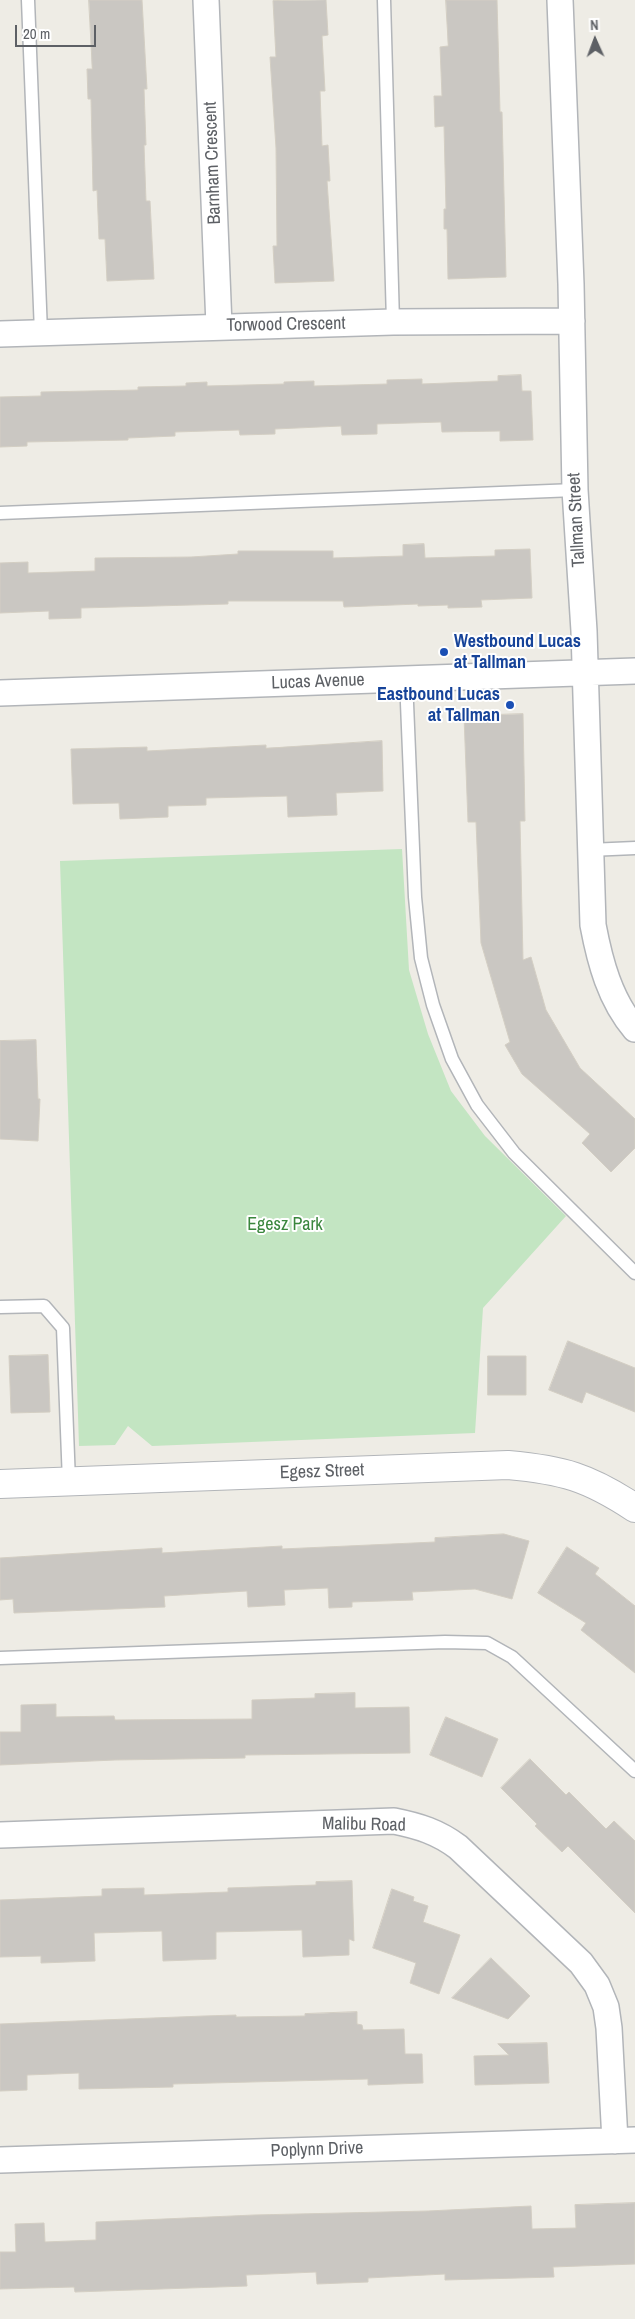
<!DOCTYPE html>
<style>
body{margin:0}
#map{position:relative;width:635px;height:2319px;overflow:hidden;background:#eeece5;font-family:"Archivo Narrow",sans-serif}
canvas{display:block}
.north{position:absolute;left:570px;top:15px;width:50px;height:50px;-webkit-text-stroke:4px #fff;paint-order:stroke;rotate:358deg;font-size:14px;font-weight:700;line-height:20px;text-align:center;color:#5d6065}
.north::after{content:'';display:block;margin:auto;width:18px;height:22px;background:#5d6065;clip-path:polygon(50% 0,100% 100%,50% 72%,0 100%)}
.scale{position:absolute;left:15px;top:25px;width:81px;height:22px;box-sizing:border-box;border:2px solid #5d6065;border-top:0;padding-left:6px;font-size:15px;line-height:18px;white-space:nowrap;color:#5d6065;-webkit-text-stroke:4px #fff;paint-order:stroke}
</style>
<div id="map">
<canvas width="635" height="2319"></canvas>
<div class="north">N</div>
<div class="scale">20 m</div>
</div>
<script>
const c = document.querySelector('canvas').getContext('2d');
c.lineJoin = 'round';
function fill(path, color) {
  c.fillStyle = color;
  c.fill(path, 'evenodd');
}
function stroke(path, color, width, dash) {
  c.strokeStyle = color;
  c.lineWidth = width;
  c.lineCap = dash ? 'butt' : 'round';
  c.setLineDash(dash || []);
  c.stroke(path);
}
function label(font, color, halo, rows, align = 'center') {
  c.font = font + ' "Archivo Narrow",sans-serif';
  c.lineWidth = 4;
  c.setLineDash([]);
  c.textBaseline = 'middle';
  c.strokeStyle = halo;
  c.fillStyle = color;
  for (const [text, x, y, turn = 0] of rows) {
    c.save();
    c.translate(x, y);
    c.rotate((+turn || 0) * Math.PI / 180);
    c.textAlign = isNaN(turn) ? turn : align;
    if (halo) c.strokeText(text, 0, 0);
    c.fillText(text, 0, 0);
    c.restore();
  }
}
fill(new Path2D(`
 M 402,849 L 409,970 L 428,1034 L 451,1091 L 485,1136 L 566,1216 L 483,1308 L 475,1433 L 152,1446 L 128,1426 L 115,1445 L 79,1446 L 60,861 Z`), '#c3e5c2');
const building = new Path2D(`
 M 89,0 L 142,0 L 147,89 L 144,89 L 146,145 L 144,145 L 146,201 L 150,201 L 154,279 L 107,281 L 105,239 L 99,239 L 97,190 L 93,191 L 91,99 L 88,99 L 87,69 L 92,69 Z
 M 326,0 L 328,35 L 322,36 L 325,91 L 320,91 L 322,146 L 328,145 L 330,181 L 327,181 L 334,281 L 275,283 L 273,246 L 277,246 L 276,148 L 270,57 L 276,57 L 273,1 Z
 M 446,0 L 497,0 L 500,112 L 502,112 L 506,277 L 448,279 L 447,229 L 444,229 L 444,209 L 446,209 L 444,126 L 435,127 L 434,96 L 442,96 L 440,47 L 448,46 Z
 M 521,375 L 522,391 L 531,391 L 533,440 L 500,441 L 500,431 L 442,432 L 441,422 L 377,424 L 377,434 L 342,435 L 341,426 L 275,429 L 275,434 L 240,435 L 239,430 L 175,432 L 175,436 L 128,438 L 128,440 L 27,442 L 27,446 L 0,447 L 0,397 L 41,396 L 41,392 L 138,390 L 138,387 L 186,386 L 186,383 L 207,382 L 207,386 L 284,384 L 284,382 L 314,381 L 314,386 L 387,384 L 387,380 L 422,379 L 422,384 L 498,381 L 498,376 Z
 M 424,544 L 425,558 L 495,556 L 495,550 L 530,549 L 532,598 L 481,600 L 482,607 L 448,608 L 448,605 L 418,606 L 418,604 L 344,607 L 343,601 L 228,601 L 228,604 L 81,608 L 81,618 L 49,619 L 49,611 L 0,613 L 0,563 L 28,562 L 28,573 L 95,571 L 95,558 L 191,557 L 238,554 L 238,551 L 333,551 L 333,558 L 403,556 L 403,545 Z
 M 523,714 L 525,821 L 520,821 L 523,960 L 531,957 L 546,1010 L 580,1068 L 635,1119 L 635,1148 L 611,1172 L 582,1143 L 590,1134 L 522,1074 L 505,1045 L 510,1042 L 481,943 L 476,822 L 468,822 L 464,716 Z
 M 382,741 L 383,791 L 336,793 L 337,815 L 288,817 L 287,796 L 206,798 L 206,805 L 168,806 L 168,817 L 120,819 L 119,803 L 73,804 L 71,749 L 147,747 L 147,751 L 266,745 L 266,748 Z
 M 36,1040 L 38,1099 L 40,1099 L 38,1141 L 0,1139 L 0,1041 Z
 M 568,1341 L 635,1368 L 635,1412 L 586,1392 L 582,1403 L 549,1390 Z
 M 48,1355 L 50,1412 L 11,1413 L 9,1356 Z
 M 488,1356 L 526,1356 L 526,1395 L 488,1395 Z
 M 504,1534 L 529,1541 L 512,1599 L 475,1589 L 412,1592 L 413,1600 L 352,1602 L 352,1607 L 329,1608 L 328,1588 L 284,1590 L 285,1605 L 248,1607 L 247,1591 L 164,1596 L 165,1607 L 14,1613 L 13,1599 L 0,1600 L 0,1558 L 162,1548 L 162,1553 L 282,1546 L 282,1549 L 435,1542 L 435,1538 Z
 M 567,1547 L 599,1568 L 595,1574 L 635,1606 L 635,1673 L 581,1630 L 586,1623 L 538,1593 Z
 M 355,1693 L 355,1708 L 409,1707 L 410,1753 L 245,1755 L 245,1758 L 115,1760 L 0,1765 L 0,1732 L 21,1732 L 21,1705 L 56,1704 L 56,1717 L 114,1716 L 115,1720 L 252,1719 L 252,1700 L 315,1698 L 315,1694 Z
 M 446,1717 L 498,1739 L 482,1777 L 430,1755 Z
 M 530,1759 L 566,1795 L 569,1792 L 606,1829 L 614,1821 L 635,1841 L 635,1913 L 568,1846 L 562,1852 L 535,1826 L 537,1824 L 501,1788 Z
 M 352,1881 L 354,1941 L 349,1939 L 349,1955 L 303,1957 L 302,1930 L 216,1932 L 216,1959 L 163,1961 L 162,1931 L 94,1933 L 95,1961 L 41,1963 L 41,1956 L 0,1957 L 0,1900 L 102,1896 L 102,1889 L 144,1888 L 144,1895 L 228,1892 L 228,1888 L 316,1885 L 316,1882 Z
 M 392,1889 L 414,1897 L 413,1901 L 428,1906 L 423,1922 L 460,1935 L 439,1994 L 410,1983 L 416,1963 L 373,1948 Z
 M 491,1958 L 530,1996 L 508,2019 L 452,1998 Z
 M 357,2012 L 357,2024 L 362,2025 L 363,2030 L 404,2029 L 405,2054 L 422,2054 L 423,2083 L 368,2085 L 368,2079 L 173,2084 L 173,2087 L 79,2089 L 79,2073 L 27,2075 L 27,2090 L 0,2091 L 0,2024 L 204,2016 L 236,2015 L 236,2017 L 305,2016 L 305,2014 Z
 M 547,2043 L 549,2083 L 475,2085 L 474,2056 L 509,2055 L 498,2044 Z
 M 635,2203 L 635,2264 L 553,2267 L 554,2277 L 445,2280 L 445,2274 L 368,2278 L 368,2282 L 317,2284 L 316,2272 L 246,2275 L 247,2286 L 75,2292 L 74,2287 L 0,2289 L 0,2252 L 16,2252 L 15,2224 L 44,2223 L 45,2242 L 96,2240 L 96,2222 L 254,2215 L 428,2211 L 531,2206 L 532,2229 L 576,2228 L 575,2205 Z`);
fill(building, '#cac7c2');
stroke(building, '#d3cec3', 1);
const service = new Path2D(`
 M 28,0 L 41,333
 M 384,0 L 393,322
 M 0,513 L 575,490
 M 406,679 L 415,897 L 421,958 L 433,1005 L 452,1059 L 477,1105 L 514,1153 L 635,1273
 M 589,850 L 635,848
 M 0,1307 L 44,1306 L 63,1328 L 69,1482
 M 0,1658 L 445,1642 L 487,1643 L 512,1657 L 635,1771`);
const minor = new Path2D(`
 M 206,0 L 219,326
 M 560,0 L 571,284 L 575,490 L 584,631 L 593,925 C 600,962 610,1000 635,1029
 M 0,334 L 393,322 L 572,321
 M 0,693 L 635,671
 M 0,1835 L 394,1821 C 419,1826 438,1832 458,1847 L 581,1963 L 597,1985 L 606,2007 L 609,2028 L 615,2141
 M 0,2160 L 635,2140`);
const tertiary = new Path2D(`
 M 0,1484 L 508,1465 C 563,1470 588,1477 635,1508`);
stroke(service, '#b2b5b9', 15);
stroke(minor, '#b2b5b9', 28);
stroke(tertiary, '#b2b5b9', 30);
stroke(service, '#fff', 12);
stroke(minor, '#fff', 25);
stroke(tertiary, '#fff', 28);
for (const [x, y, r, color] of [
 [444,652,5,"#1a4fb4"],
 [510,705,5,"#1a4fb4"]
]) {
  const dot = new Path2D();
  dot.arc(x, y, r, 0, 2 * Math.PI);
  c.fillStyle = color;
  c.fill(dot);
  stroke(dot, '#fff', 2);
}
label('18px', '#5d6065', '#fff', [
 ["Barnham Crescent",213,163,-92],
 ["Torwood Crescent",286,325,-1],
 ["Tallman Street",577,520,-93],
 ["Lucas Avenue",318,682,-2],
 ["Egesz Street",322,1472,-2],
 ["Malibu Road",364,1825,1],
 ["Poplynn Drive",317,2150,-2]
]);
label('bold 18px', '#164399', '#fff', [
 ["Westbound Lucas",454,642],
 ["at Tallman",454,663],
 ["Eastbound Lucas",500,695,"right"],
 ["at Tallman",500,716,"right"]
], 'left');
label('18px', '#3a863d', '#fff', [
 ["Egesz Park",285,1225]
]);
</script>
